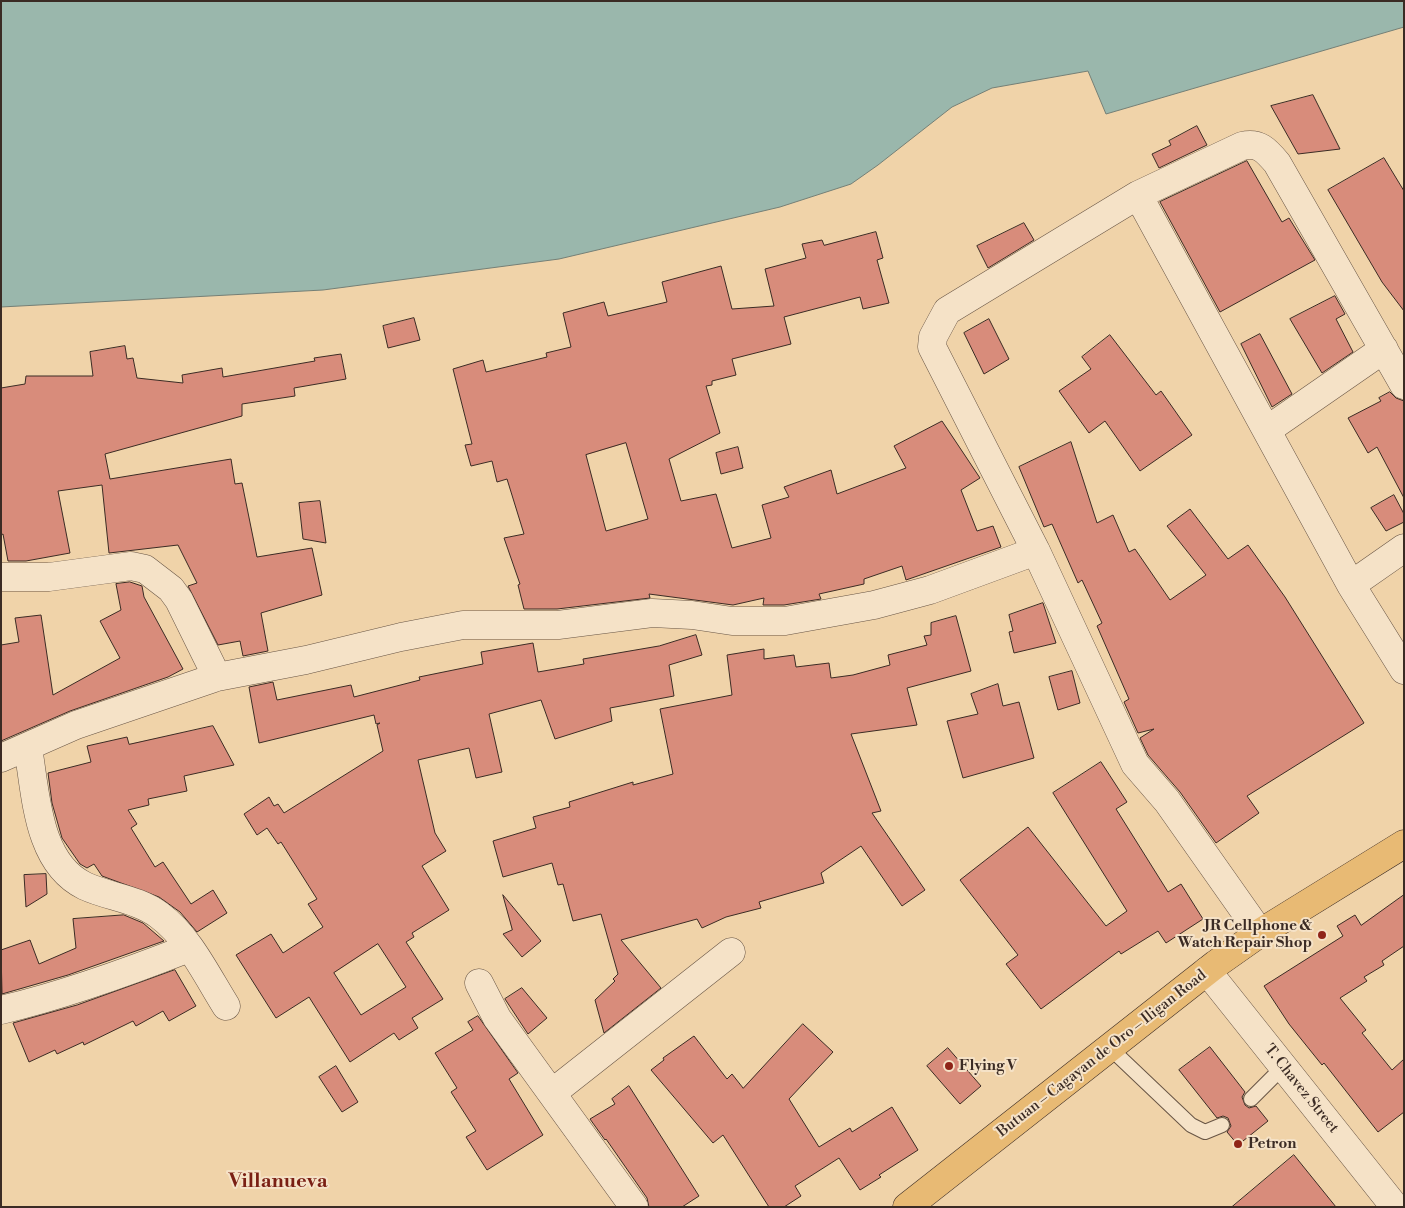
<!DOCTYPE html>
<meta charset="utf-8">
<style>
body{margin:0}
#map{position:relative;width:1405px;height:1208px;overflow:hidden;background:#f0d3a9;font-family:"Libre Bodoni",serif}
canvas{display:block}
.frame{position:absolute;inset:0;border:2px solid #3b2b24;pointer-events:none}
</style>
<div id="map">
<canvas width="1405" height="1208"></canvas>
<div class="frame"></div>
</div>
<script>
const c = document.querySelector('canvas').getContext('2d');
c.lineJoin = 'round';
function fill(path, color) {
  c.fillStyle = color;
  c.fill(path, 'evenodd');
}
function stroke(path, color, width, dash) {
  c.strokeStyle = color;
  c.lineWidth = width;
  c.lineCap = dash ? 'butt' : 'round';
  c.setLineDash(dash || []);
  c.stroke(path);
}
function label(font, color, halo, rows, align = 'center') {
  c.font = font + ' "Libre Bodoni",serif';
  c.lineWidth = 4;
  c.setLineDash([]);
  c.textBaseline = 'middle';
  c.strokeStyle = halo;
  c.fillStyle = color;
  for (const [text, x, y, turn = 0] of rows) {
    c.save();
    c.translate(x, y);
    c.rotate((+turn || 0) * Math.PI / 180);
    c.textAlign = isNaN(turn) ? turn : align;
    if (halo) c.strokeText(text, 0, 0);
    c.fillText(text, 0, 0);
    c.restore();
  }
}
const water = new Path2D(`
 M 1,1 L 1404,1 L 1404,27 L 1106,114 L 1088,71 L 992,88 L 952,107 L 878,165 L 851,184 L 780,207 L 559,259 L 323,290 L 1,307 Z`);
fill(water, '#9ab7ac');
stroke(water, '#747f76', 1);
const building = new Path2D(`
 M 1313,95 L 1340,149 L 1298,154 L 1271,106 Z
 M 1197,126 L 1207,145 L 1159,168 L 1152,154 L 1171,145 L 1169,141 Z
 M 1384,158 L 1404,191 L 1404,311 L 1382,282 L 1328,190 Z
 M 1247,161 L 1282,222 L 1289,218 L 1315,260 L 1220,312 L 1160,202 Z
 M 1024,223 L 1034,240 L 988,268 L 977,246 Z
 M 876,232 L 883,258 L 877,260 L 889,303 L 863,309 L 860,297 L 784,317 L 791,344 L 732,359 L 736,375 L 712,381 L 712,385 L 706,386 L 720,433 L 669,459 L 681,501 L 716,494 L 732,548 L 771,538 L 762,505 L 789,497 L 784,487 L 831,470 L 837,494 L 906,468 L 894,446 L 942,421 L 980,478 L 961,490 L 977,531 L 993,526 L 1001,547 L 906,580 L 902,566 L 864,579 L 864,584 L 819,594 L 821,599 L 784,605 L 763,605 L 764,598 L 733,605 L 649,594 L 650,598 L 557,609 L 524,609 L 518,585 L 520,584 L 504,538 L 524,534 L 507,479 L 497,482 L 492,461 L 471,466 L 465,445 L 472,444 L 453,369 L 483,360 L 486,372 L 547,357 L 546,353 L 571,347 L 563,313 L 604,302 L 608,316 L 667,302 L 662,282 L 721,266 L 732,309 L 774,306 L 765,269 L 806,258 L 802,244 L 822,240 L 824,245 ZM 626,443 L 648,519 L 606,531 L 586,455 Z
 M 1335,296 L 1345,314 L 1336,319 L 1353,352 L 1322,373 L 1290,319 Z
 M 414,318 L 420,340 L 388,348 L 383,326 Z
 M 989,319 L 1009,359 L 984,374 L 964,333 Z
 M 1260,334 L 1292,394 L 1272,407 L 1241,344 Z
 M 1110,335 L 1156,395 L 1161,391 L 1192,435 L 1140,471 L 1105,421 L 1089,433 L 1059,391 L 1091,369 L 1082,357 Z
 M 125,346 L 127,359 L 133,358 L 137,378 L 183,383 L 182,375 L 222,368 L 223,377 L 315,361 L 314,358 L 341,354 L 346,379 L 294,388 L 295,396 L 242,404 L 242,416 L 105,454 L 110,479 L 231,459 L 235,484 L 242,483 L 257,557 L 312,548 L 322,595 L 261,613 L 268,651 L 243,656 L 240,641 L 218,645 L 188,586 L 197,583 L 178,545 L 109,553 L 102,485 L 58,491 L 70,553 L 26,561 L 8,561 L 3,534 L 1,535 L 1,388 L 25,384 L 26,376 L 93,376 L 90,352 Z
 M 1390,392 L 1396,398 L 1404,401 L 1404,498 L 1377,447 L 1368,453 L 1348,418 L 1381,401 L 1379,398 Z
 M 1071,442 L 1097,523 L 1113,515 L 1129,552 L 1135,549 L 1170,600 L 1206,575 L 1167,526 L 1190,509 L 1228,559 L 1248,545 L 1285,597 L 1364,723 L 1247,796 L 1259,813 L 1216,843 L 1180,792 L 1148,755 L 1140,738 L 1154,729 L 1138,733 L 1124,702 L 1129,699 L 1097,626 L 1102,623 L 1082,580 L 1078,583 L 1052,524 L 1044,527 L 1019,467 Z
 M 738,447 L 743,468 L 721,474 L 716,453 Z
 M 1394,495 L 1404,514 L 1404,522 L 1386,531 L 1371,508 Z
 M 320,501 L 326,543 L 303,539 L 299,503 Z
 M 130,582 L 142,586 L 144,597 L 183,669 L 168,677 L 70,711 L 1,741 L 1,645 L 19,642 L 15,618 L 41,615 L 53,695 L 120,658 L 100,621 L 121,610 L 116,584 Z
 M 1043,603 L 1056,643 L 1014,653 L 1009,632 L 1013,631 L 1009,615 Z
 M 956,616 L 971,671 L 907,688 L 917,725 L 851,734 L 881,811 L 872,813 L 925,890 L 902,906 L 861,846 L 821,873 L 824,883 L 759,902 L 761,908 L 726,917 L 702,928 L 697,919 L 621,940 L 661,988 L 604,1033 L 595,1000 L 615,981 L 613,979 L 618,974 L 601,914 L 573,921 L 563,884 L 558,885 L 552,863 L 503,877 L 493,841 L 536,828 L 533,817 L 570,807 L 569,802 L 633,782 L 633,785 L 673,774 L 660,709 L 732,695 L 727,655 L 764,649 L 764,659 L 794,655 L 796,667 L 829,663 L 831,678 L 853,675 L 890,665 L 888,655 L 927,645 L 924,636 L 931,635 L 931,623 Z
 M 696,635 L 702,655 L 669,665 L 674,696 L 610,708 L 612,721 L 555,739 L 541,700 L 489,714 L 502,772 L 476,778 L 469,748 L 418,760 L 435,833 L 446,851 L 422,866 L 449,910 L 412,933 L 414,937 L 406,942 L 443,999 L 412,1018 L 418,1028 L 399,1040 L 394,1033 L 350,1062 L 309,997 L 276,1018 L 236,955 L 271,934 L 283,953 L 323,927 L 308,904 L 317,899 L 281,842 L 278,844 L 267,828 L 257,835 L 244,814 L 269,797 L 274,806 L 278,804 L 284,813 L 383,751 L 377,725 L 380,723 L 376,724 L 374,715 L 259,743 L 249,687 L 273,682 L 277,700 L 351,685 L 354,697 L 420,680 L 419,677 L 483,664 L 481,652 L 533,643 L 538,672 L 584,664 L 583,659 L 659,646 ZM 378,944 L 406,987 L 361,1015 L 334,973 Z
 M 1072,671 L 1080,703 L 1058,710 L 1049,677 Z
 M 998,684 L 1003,706 L 1019,702 L 1034,758 L 963,778 L 947,721 L 978,714 L 971,694 Z
 M 213,726 L 234,765 L 184,776 L 187,791 L 148,799 L 149,805 L 128,810 L 137,824 L 131,828 L 155,867 L 163,862 L 191,904 L 213,890 L 227,913 L 197,932 L 180,912 L 159,897 L 102,876 L 94,864 L 87,868 L 80,864 L 62,838 L 52,803 L 48,773 L 91,762 L 87,746 L 127,737 L 129,744 Z
 M 1101,762 L 1127,802 L 1116,809 L 1168,892 L 1181,884 L 1203,919 L 1166,943 L 1158,931 L 1121,954 L 1119,951 L 1041,1009 L 1006,964 L 1018,955 L 960,880 L 1028,827 L 1106,926 L 1127,911 L 1053,793 Z
 M 46,874 L 47,894 L 26,907 L 24,875 Z
 M 503,895 L 541,941 L 522,957 L 503,934 L 512,930 Z
 M 1404,895 L 1404,946 L 1382,961 L 1384,965 L 1364,977 L 1367,981 L 1340,998 L 1366,1030 L 1362,1033 L 1392,1070 L 1404,1059 L 1404,1112 L 1378,1132 L 1324,1063 L 1322,1065 L 1289,1024 L 1264,986 L 1343,936 L 1337,926 L 1355,915 L 1361,925 Z
 M 124,915 L 143,923 L 164,941 L 68,975 L 2,994 L 1,950 L 30,940 L 39,964 L 76,948 L 73,919 Z
 M 175,970 L 196,1006 L 169,1021 L 163,1011 L 136,1026 L 133,1021 L 84,1045 L 83,1042 L 57,1054 L 55,1050 L 29,1062 L 13,1023 L 77,1005 Z
 M 522,988 L 547,1018 L 528,1034 L 505,999 Z
 M 478,1016 L 518,1073 L 509,1079 L 543,1135 L 487,1170 L 466,1137 L 476,1131 L 451,1092 L 457,1088 L 435,1053 L 473,1030 L 468,1022 Z
 M 803,1024 L 833,1052 L 789,1099 L 819,1147 L 850,1128 L 852,1132 L 892,1107 L 918,1150 L 879,1175 L 881,1177 L 860,1190 L 839,1158 L 795,1186 L 801,1196 L 784,1207 L 769,1207 L 723,1135 L 713,1143 L 651,1070 L 664,1060 L 663,1058 L 694,1036 L 727,1079 L 732,1074 L 743,1088 Z
 M 1210,1047 L 1245,1092 L 1242,1097 L 1245,1105 L 1249,1108 L 1256,1106 L 1268,1121 L 1238,1145 L 1227,1132 L 1231,1126 L 1228,1118 L 1223,1116 L 1217,1118 L 1179,1070 Z
 M 948,1048 L 981,1086 L 960,1104 L 927,1066 Z
 M 336,1066 L 358,1102 L 342,1112 L 319,1077 Z
 M 629,1086 L 699,1196 L 682,1207 L 649,1207 L 647,1198 L 606,1139 L 605,1140 L 590,1119 L 615,1104 L 612,1099 Z
 M 1294,1155 L 1336,1207 L 1232,1207 Z`);
fill(building, '#d88c7b');
stroke(building, '#3b2b24', 1);
const lane = new Path2D(`
 M 1110,1048 L 1191,1125 L 1205,1132 L 1222,1125
 M 1251,1099 L 1284,1066`);
const street = new Path2D(`
 M 1138,195 L 947,311 L 933,337 L 932,347 L 1036,551 L 1135,764 L 1167,801 L 1260,933
 M 1404,385 L 1277,163 C 1266,150 1259,142 1242,146 L 1138,195 L 1351,585 L 1404,670
 M 1267,430 L 1384,349
 M 1,577 L 49,577 L 131,566 L 145,569 L 171,589 L 179,600 L 217,677
 M 1351,585 L 1404,548
 M 28,748 C 36,794 37,863 85,886 C 109,897 138,899 159,915 C 189,937 207,976 226,1006
 M 1,758 L 76,725 L 217,677 L 306,660 L 401,637 L 463,625 L 558,625 L 652,613 L 692,615 L 732,621 L 785,621 L 874,605 L 930,590 L 1036,551
 M 1207,971 L 1395,1207
 M 479,983 L 497,1018 L 634,1207
 M 1,1010 C 65,995 128,972 189,948
 M 552,1093 L 731,952`);
const highway = new Path2D(`
 M 907,1207 L 1216,964 L 1260,933 L 1404,844`);
stroke(lane, '#685545', 16);
stroke(street, '#685545', 29);
stroke(highway, '#3b2b24', 29);
stroke(lane, '#f5e2c7', 14);
stroke(street, '#f5e2c7', 28);
stroke(highway, '#e8ba74', 28);
for (const [x, y, r, color] of [
 [1322,935,5,"#8f2418"],
 [949,1066,5,"#8f2418"],
 [1238,1144,5,"#8f2418"]
]) {
  const dot = new Path2D();
  dot.arc(x, y, r, 0, 2 * Math.PI);
  c.fillStyle = color;
  c.fill(dot);
  stroke(dot, '#f5e2c7', 2);
}
label('bold 15px', '#3b2b24', '#f5e2c7', [
 ["JR Cellphone &",1312,926,"right"],
 ["Watch Repair Shop",1312,943,"right"],
 ["Flying V",959,1066],
 ["Petron",1248,1144]
], 'left');
label('15px', '#3b2b24', '#f5e2c7', [
 ["Butuan – Cagayan de Oro – Iligan Road",1102,1054,-38],
 ["T. Chavez Street",1301,1089,51]
]);
label('bold 20px', '#7a1f14', '#f5e2c7', [
 ["Villanueva",278,1182]
]);
</script>
